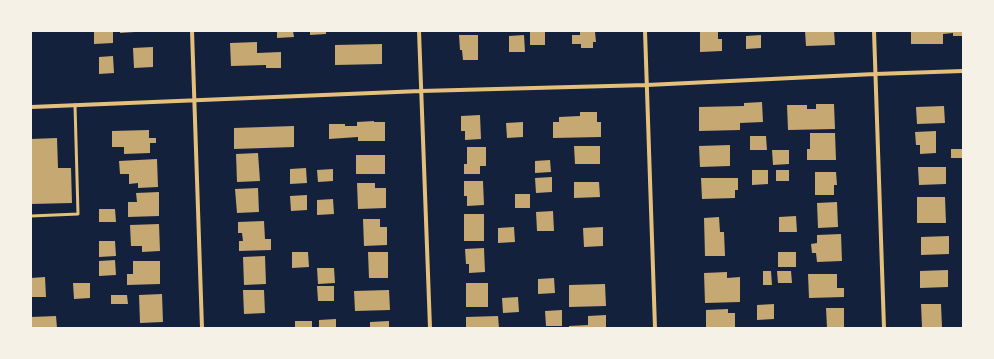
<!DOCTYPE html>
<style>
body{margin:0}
#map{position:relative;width:994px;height:359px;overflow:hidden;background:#14213d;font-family:Commissioner,sans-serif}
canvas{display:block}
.frame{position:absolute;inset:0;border:32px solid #f6f1e7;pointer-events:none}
</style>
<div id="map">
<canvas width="994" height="359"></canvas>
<div class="frame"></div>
</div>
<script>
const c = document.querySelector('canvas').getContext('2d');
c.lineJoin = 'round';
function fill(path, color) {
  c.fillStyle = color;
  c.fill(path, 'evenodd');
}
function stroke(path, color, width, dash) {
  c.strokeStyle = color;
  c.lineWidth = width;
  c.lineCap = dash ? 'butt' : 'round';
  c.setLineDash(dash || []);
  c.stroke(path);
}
fill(new Path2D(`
 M 94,31 L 113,31 L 113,43 L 94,44 Z
 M 120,31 L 135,31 L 135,32 L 120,33 Z
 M 277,31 L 293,31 L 294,37 L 277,38 Z
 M 310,31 L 326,31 L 326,34 L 310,35 Z
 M 700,31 L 718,31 L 718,39 L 722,39 L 722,51 L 700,52 Z
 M 805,31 L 834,31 L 835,45 L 806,46 Z
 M 911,31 L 963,31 L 963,36 L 953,36 L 953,33 L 943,34 L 943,44 L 911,44 Z
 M 530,32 L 545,32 L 545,45 L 530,45 Z
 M 580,32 L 595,32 L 596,42 L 593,42 L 593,48 L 581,48 L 581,44 L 572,44 L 572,35 L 580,35 Z
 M 459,35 L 478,35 L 478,60 L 463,60 L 462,50 L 460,50 Z
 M 524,35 L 525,52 L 509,52 L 509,36 Z
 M 761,35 L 761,48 L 746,49 L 746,36 Z
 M 257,42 L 257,53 L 281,52 L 281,68 L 266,68 L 266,65 L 231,66 L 230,43 Z
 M 382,44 L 382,64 L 335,65 L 335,45 Z
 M 153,47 L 153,67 L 134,68 L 133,48 Z
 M 113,56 L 114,73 L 99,74 L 99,57 Z
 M 762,102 L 763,122 L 740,123 L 740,130 L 699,131 L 699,107 L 744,106 L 744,103 Z
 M 816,104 L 834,104 L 835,129 L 788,130 L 787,105 L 807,105 L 807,109 L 816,109 Z
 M 944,106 L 945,123 L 917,124 L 916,107 Z
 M 580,112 L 597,112 L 597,122 L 601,122 L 601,137 L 553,138 L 553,122 L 559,122 L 559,117 L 580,116 Z
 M 480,115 L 481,139 L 465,140 L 465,131 L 461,131 L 461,116 Z
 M 374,121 L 374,122 L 385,122 L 385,141 L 358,141 L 358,137 L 329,139 L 329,124 L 345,124 L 345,126 L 357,126 L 357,122 Z
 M 523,122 L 523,137 L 507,138 L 506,123 Z
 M 294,126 L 294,147 L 234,149 L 234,128 Z
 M 149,130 L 149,138 L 156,138 L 156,143 L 150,143 L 150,153 L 124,154 L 124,147 L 112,147 L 112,131 Z
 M 936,131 L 936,153 L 920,154 L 920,145 L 916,145 L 915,132 Z
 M 810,133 L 835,133 L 836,160 L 807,160 L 807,149 L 810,149 Z
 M 750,136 L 766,136 L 767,150 L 750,150 Z
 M 57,138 L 58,168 L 71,168 L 72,203 L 31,204 L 31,139 Z
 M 730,145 L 730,166 L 700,167 L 699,146 Z
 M 574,146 L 600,146 L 600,164 L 575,164 Z
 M 467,147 L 486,147 L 486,166 L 480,166 L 480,174 L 464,174 L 464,164 L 467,164 Z
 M 951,149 L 963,149 L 963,158 L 951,158 Z
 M 772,150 L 789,150 L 789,164 L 773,165 Z
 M 258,153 L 260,181 L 237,182 L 236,154 Z
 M 356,155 L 385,155 L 385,174 L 356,174 Z
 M 157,159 L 158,187 L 138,188 L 138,183 L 129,184 L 129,174 L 120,174 L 119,161 Z
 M 550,160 L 551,172 L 535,173 L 535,161 Z
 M 918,167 L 946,167 L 946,184 L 919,185 Z
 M 306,168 L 307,183 L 290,184 L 290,169 Z
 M 333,169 L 333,181 L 318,182 L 317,170 Z
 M 752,170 L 768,170 L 768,184 L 752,185 Z
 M 776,170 L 789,170 L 789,181 L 776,181 Z
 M 815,172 L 836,172 L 837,185 L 834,185 L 834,195 L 815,195 Z
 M 552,177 L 552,192 L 536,193 L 535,178 Z
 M 701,178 L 738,178 L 738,190 L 735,190 L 735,198 L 702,199 Z
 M 464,181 L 483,181 L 484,205 L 467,206 L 467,196 L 464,196 Z
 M 574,182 L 599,182 L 600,197 L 574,198 Z
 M 357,183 L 375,183 L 375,188 L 386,188 L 386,208 L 358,209 Z
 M 258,188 L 259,212 L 237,213 L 235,189 Z
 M 159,192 L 159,216 L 128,217 L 128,202 L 137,202 L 136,193 Z
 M 515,194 L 530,194 L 530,208 L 515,208 Z
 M 307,195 L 307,210 L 291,211 L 290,196 Z
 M 917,197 L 945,197 L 946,223 L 917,223 Z
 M 333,199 L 334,214 L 317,215 L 317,200 Z
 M 837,202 L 838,227 L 818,228 L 817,203 Z
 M 99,209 L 115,209 L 116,222 L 99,222 Z
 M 553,211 L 554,231 L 537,231 L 536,212 Z
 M 464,214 L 484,214 L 484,241 L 464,241 Z
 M 796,216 L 797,232 L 779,232 L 779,217 Z
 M 719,217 L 720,232 L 724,232 L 725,256 L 705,256 L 704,218 Z
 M 363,219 L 380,219 L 380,227 L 387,227 L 387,245 L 364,246 Z
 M 264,221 L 265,239 L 271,239 L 271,250 L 239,251 L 239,241 L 243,241 L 242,233 L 238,233 L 238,222 Z
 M 159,224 L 160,251 L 142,252 L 142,246 L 131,246 L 130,225 Z
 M 514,227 L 515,242 L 498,243 L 498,228 Z
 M 603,227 L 603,246 L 584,247 L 583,228 Z
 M 841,234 L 842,261 L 817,262 L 816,253 L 812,253 L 811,244 L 817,243 L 817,235 Z
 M 949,236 L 949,254 L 921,255 L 921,237 Z
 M 99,241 L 115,241 L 116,256 L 99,257 Z
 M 484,248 L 485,272 L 469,273 L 469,264 L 466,264 L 465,249 Z
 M 292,252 L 308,252 L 309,267 L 292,268 Z
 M 368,252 L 388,252 L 388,278 L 369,278 Z
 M 778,252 L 796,252 L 796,267 L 778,267 Z
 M 265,256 L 266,284 L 244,285 L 243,257 Z
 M 115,260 L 116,275 L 99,276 L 99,261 Z
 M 133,261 L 160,261 L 160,284 L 127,285 L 127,274 L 133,274 Z
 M 317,268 L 334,268 L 335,283 L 318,284 Z
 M 948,270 L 948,287 L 920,288 L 920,271 Z
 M 763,271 L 771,271 L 772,285 L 763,285 Z
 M 777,271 L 791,271 L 792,283 L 778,283 Z
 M 727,272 L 727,278 L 740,277 L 740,302 L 705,303 L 704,273 Z
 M 808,274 L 837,274 L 837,288 L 844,288 L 844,297 L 809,298 Z
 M 45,277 L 46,297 L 31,297 L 31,278 Z
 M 554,278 L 555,293 L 538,294 L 538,279 Z
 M 73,283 L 90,283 L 90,298 L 74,299 Z
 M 466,283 L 488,283 L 488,307 L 466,307 Z
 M 605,284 L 606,306 L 569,307 L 569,285 Z
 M 317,286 L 334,286 L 334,301 L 318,301 Z
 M 243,290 L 264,290 L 265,313 L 244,314 Z
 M 389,290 L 390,310 L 355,311 L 354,291 Z
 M 162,294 L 163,322 L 140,323 L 139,295 Z
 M 111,295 L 127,295 L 128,304 L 111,304 Z
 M 518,297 L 519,312 L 503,313 L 502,298 Z
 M 774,304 L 774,319 L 757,320 L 757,305 Z
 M 921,304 L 941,304 L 942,327 L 922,327 Z
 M 826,308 L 844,308 L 844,328 L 827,328 Z
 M 728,309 L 728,313 L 735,313 L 735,328 L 706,328 L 706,310 Z
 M 562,310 L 562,326 L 546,326 L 545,311 Z
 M 606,315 L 606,328 L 569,328 L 569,326 L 588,325 L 588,316 Z
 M 56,316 L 57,328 L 31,328 L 31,317 Z
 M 498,316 L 499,328 L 466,328 L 466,317 Z
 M 336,319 L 336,328 L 319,328 L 319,320 Z
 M 295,321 L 312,321 L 312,328 L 295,328 Z
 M 389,321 L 389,328 L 370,328 L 370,322 Z`), '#c6a872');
stroke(new Path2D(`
 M 31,216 L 78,214 L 75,105`), '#e5c07b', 3);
stroke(new Path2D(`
 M 192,31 L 202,328
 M 419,31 L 430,328
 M 645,31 L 655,328
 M 874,31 L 884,328
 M 31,107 L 421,91 L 647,85 L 875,74 L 963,71`), '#e5c07b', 4);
</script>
